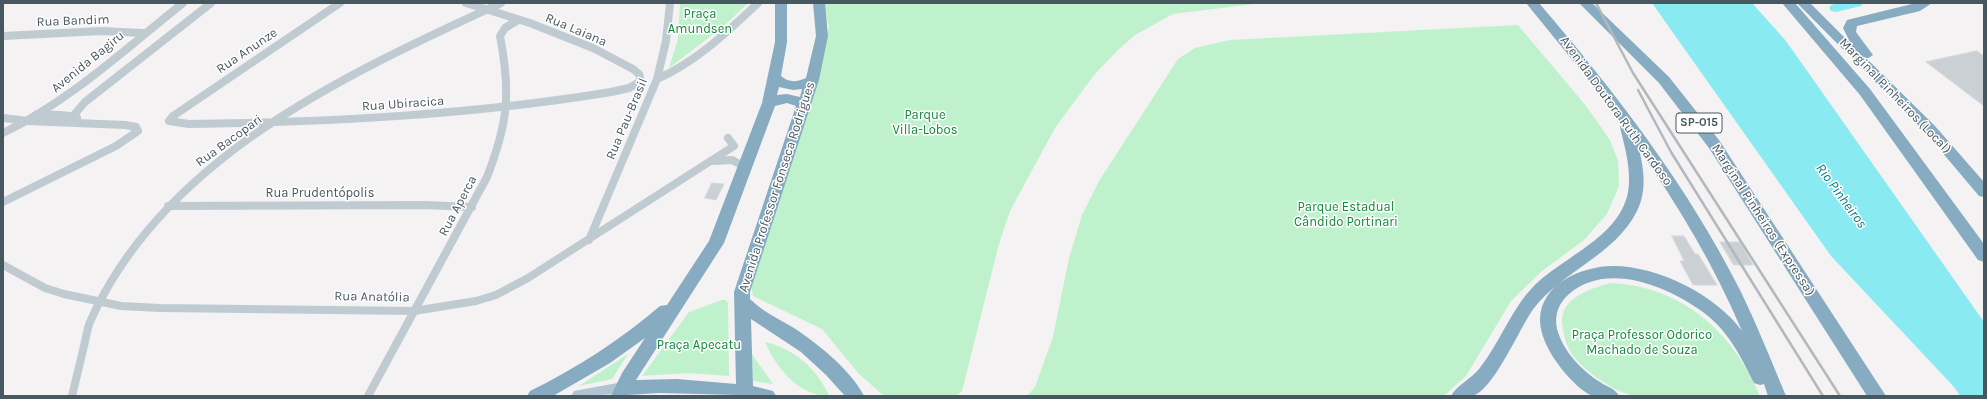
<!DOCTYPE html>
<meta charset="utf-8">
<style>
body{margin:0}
#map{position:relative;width:1987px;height:399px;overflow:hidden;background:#f4f2f2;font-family:Karla,sans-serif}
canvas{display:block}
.frame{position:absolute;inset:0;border:4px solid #485860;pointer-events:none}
</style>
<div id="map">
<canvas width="1987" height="399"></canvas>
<div class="frame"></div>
</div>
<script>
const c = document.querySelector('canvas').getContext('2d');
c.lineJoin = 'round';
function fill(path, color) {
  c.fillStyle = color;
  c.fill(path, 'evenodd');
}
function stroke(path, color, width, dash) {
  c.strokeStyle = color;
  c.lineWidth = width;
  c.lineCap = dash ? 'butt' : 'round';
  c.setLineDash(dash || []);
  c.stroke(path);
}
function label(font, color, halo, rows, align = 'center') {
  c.font = font + ' Karla,sans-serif';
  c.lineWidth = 3;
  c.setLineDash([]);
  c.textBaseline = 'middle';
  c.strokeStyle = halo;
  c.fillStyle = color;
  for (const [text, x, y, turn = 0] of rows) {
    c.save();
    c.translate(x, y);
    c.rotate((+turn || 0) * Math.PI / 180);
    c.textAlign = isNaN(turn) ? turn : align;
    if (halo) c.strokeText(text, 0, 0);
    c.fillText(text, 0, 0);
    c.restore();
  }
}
fill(new Path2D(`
 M 680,3 L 748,3 L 724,26 L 669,68 L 678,39 Z
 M 823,3 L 1262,3 L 1173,14 L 1135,35 L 1118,50 L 1094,75 L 1055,128 L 1010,211 L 999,244 L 962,391 L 956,396 L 884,396 L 859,374 L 822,329 L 753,296 L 750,278 L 814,88 L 829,27 Z
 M 1518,25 L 1586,106 L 1610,140 L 1618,161 L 1619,186 L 1607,214 L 1584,240 L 1542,271 L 1511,301 L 1466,376 L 1445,395 L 1027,396 L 1035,387 L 1053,337 L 1069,258 L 1082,215 L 1099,181 L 1178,59 L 1195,48 L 1230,40 Z
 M 1610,283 C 1682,286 1733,332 1760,396 C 1731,396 1703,396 1674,396 C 1662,396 1647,398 1635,396 C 1615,393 1577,367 1569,349 C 1565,341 1563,332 1562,322 C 1561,297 1591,289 1610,283 Z
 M 722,300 L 726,300 L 728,303 L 729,376 L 689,373 L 642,376 L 689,312 Z
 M 765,342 C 793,348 818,369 829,396 C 798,396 776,367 765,342 Z
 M 628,354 L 612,379 L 579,386 Z
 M 752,354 L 773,384 L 753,381 Z`), '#bff2cc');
fill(new Path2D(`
 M 1652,3 L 1752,3 L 1786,41 L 1984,322 L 1984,396 L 1960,396 L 1955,388 L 1831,256 Z`), '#8aeaf1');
fill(new Path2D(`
 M 1840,3 L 1863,3 L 1861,6 L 1836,12 L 1831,11 L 1829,8 L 1831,5 Z`), '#8aeaf1');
const building = new Path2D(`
 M 1977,51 L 1984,56 L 1984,106 L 1926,62 Z
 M 712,183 L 724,184 L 716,200 L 705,198 Z
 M 1672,236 L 1684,236 L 1695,254 L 1698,254 L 1717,285 L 1693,285 L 1680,261 L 1684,261 Z
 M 1720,242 L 1740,242 L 1753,265 L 1734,265 Z`);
fill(building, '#cbd0d4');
stroke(building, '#d5d9dd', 1);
stroke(new Path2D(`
 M 340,3 L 173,116 L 169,121 L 189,124 C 330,122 471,115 611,92 L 629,88 L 641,81 L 639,74 L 633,69 L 593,48 L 530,23 L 466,3
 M 3,36 L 101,31 L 143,33
 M 657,79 C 696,62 727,32 758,3
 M 37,114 C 50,116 65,113 77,118
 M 3,118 L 28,121 L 125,125 L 136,127 L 138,131 L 116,146 L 3,202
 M 68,122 L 85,102 L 211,3
 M 3,133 C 70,101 125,49 183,3
 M 714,161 L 732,160 L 745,167
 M 168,206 L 424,205 L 472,207
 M 589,240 L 657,79 L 666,41 L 670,3
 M 3,265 L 45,288 L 64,294 L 121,306 L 160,308 L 414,311 L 476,301 L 496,295 L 528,278 L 734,146 L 728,138
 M 72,396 C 76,379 80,362 84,346 C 86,338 87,329 90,322 C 163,157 347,74 501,3
 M 368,396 L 487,177 C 508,123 511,93 500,36 L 505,28 L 518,20`), '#bfcbd1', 8);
fill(new Path2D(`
 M 623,382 L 628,383 L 631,388 L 628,393 L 623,394 L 571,396 L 574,391 L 579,390 Z`), '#b0c5d1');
fill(new Path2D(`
 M 775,3 L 787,3 L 787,42 L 781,76 C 789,83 797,82 806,78 L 816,36 L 813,3 L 825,3 L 828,36 L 819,80 L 750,292 L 750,299 C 763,312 779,319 794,328 C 817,343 852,371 864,396 L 845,396 L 826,375 L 801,352 L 751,319 L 753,386 L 773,391 L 776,396 L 659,393 L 611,396 L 622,373 L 645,338 L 610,363 L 560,392 L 553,396 L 527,396 L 530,391 C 577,368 620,340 660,306 L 667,305 L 709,241 L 762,103 L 775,42 ZM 779,87 L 793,90 L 802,89 L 800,97 L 787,94 L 777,95 ZM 787,103 L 796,106 L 734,292 L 736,384 L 677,379 L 636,380 L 724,243 L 775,106 Z
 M 1526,3 L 1539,3 C 1615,92 1687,185 1740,290 C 1757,325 1771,360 1786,396 L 1768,396 L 1764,384 L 1760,385 L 1754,383 C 1742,359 1730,334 1708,316 C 1672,288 1609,260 1569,294 C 1559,303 1554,314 1557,329 C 1563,351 1581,370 1600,382 C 1607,387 1615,388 1619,396 C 1611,396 1602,398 1594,396 C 1583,394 1565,374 1558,364 C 1549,352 1540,335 1540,320 C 1540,284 1582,266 1613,266 C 1658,266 1716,295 1742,331 C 1715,267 1679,207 1639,149 C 1644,170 1647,191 1637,211 C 1615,255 1564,270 1534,308 C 1521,325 1493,392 1472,396 C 1466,397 1458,396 1451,396 C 1457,385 1471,379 1479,369 C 1500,343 1510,311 1533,287 C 1565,254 1631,234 1629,178 C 1629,161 1624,144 1620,127 L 1622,124 L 1583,73 Z
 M 1579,3 L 1592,3 L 1669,77 L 1719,140 L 1886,396 L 1867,396 L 1709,148 L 1659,83 Z
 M 1782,3 L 1795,3 L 1870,89 L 1984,244 L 1984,262 L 1978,260 L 1860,95 Z
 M 1797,3 L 1810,3 L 1851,44 L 1843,28 L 1847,20 L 1916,3 L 1932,3 L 1920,11 L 1857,26 L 1856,32 L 1873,55 L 1867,59 L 1935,126 L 1984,182 L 1984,197 L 1979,196 L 1925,132 Z`), '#87acc2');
stroke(new Path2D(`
 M 1596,3 L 1633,73 L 1840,396
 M 1638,90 L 1671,152 L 1823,396`), '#b3b8bc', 2.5);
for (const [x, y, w] of [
 [1699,123,46]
]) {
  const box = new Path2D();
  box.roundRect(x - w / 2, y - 10, w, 20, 3);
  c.fillStyle = '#fff';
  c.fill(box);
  stroke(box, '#485860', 1);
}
label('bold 12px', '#485860', null, [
 ["SP-015",1699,123]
]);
label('13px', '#13883d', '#fff', [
 ["Praça",700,14],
 ["Amundsen",700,29],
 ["Parque",925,115],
 ["Villa-Lobos",925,130],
 ["Parque Estadual",1346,207],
 ["Cândido Portinari",1346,222],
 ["Praça Professor Odorico",1642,335],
 ["Machado de Souza",1642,350],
 ["Praça Apecatu",699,345]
]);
label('13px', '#485860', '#fff', [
 ["Rua Bandim",73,21,-2],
 ["Rua Laiana",576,30,23],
 ["Rua Anunze",247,51,-34],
 ["Avenida Bagiru",88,62,-39],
 ["Marginal Pinheiros (Local)",1895,96,46],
 ["Rua Ubiracica",403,104,-4],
 ["Avenida Doutora Ruth Cardoso",1616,111,54],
 ["Rua Pau-Brasil",627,119,-67],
 ["Rua Bacopari",229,141,-36],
 ["Avenida Professor Fonseca Rodrigues",777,187,-72],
 ["Rua Prudentópolis",320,193],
 ["Rua Aperca",458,206,-62],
 ["Marginal Pinheiros (Expressa)",1763,220,57],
 ["Rua Anatólia",372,297,1]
]);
label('italic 14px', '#097c85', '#fff', [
 ["Rio Pinheiros",1841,196,54]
]);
</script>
